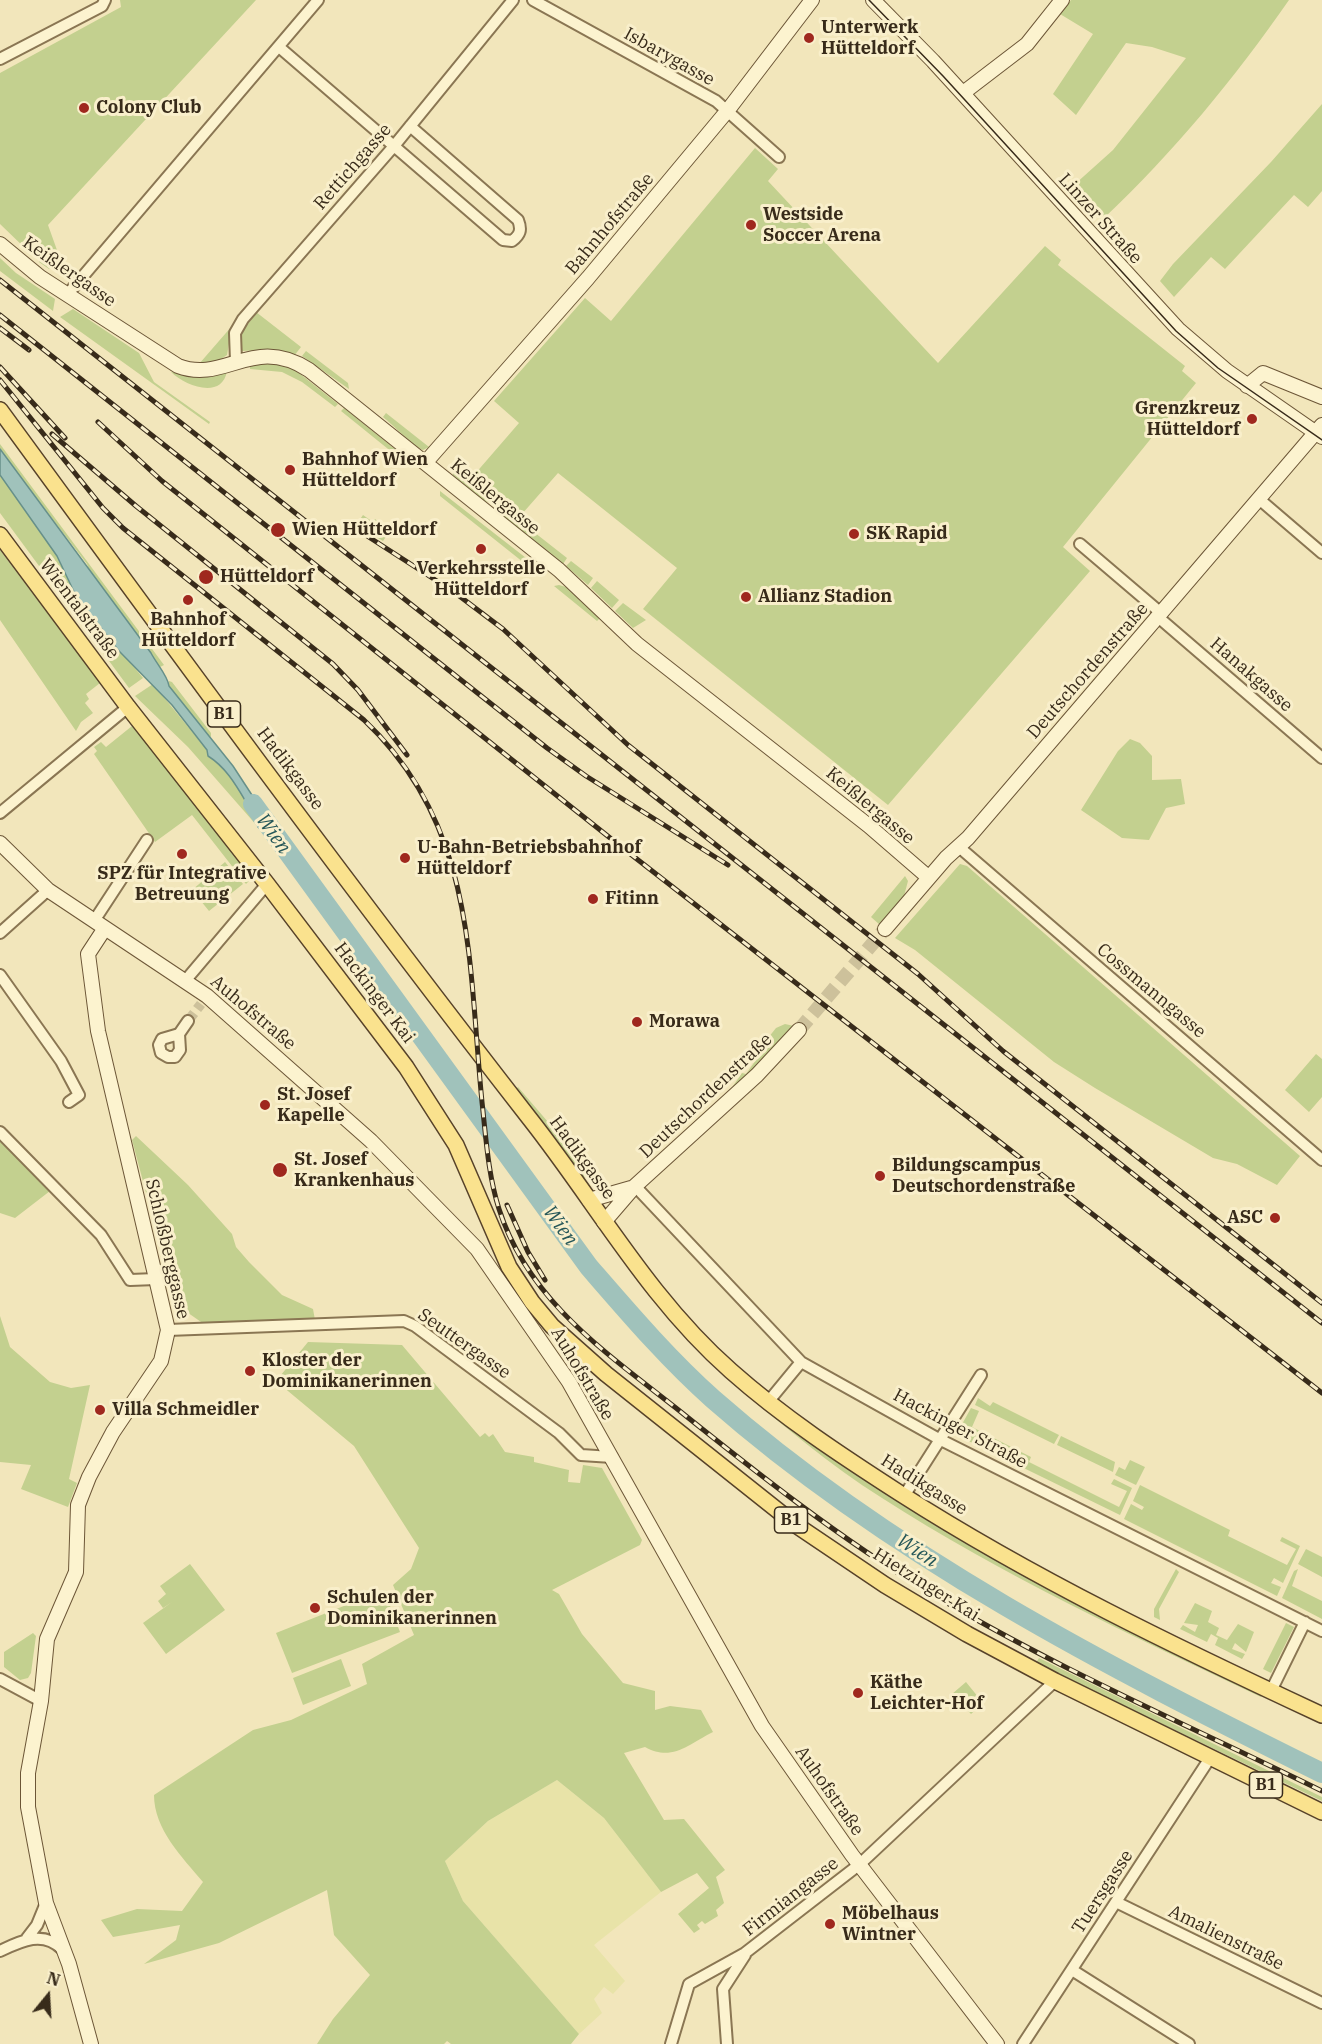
<!DOCTYPE html>
<meta charset="utf-8">
<style>
body{margin:0}
#map{position:relative;width:1322px;height:2044px;overflow:hidden;background:#f2e6bb;font-family:"IBM Plex Serif",serif}
canvas{display:block}
.north{position:absolute;left:18px;top:1966px;width:60px;height:60px;-webkit-text-stroke:4px #f9efcb;paint-order:stroke;rotate:18deg;font-size:16px;font-weight:700;line-height:24px;text-align:center;color:#382b1a}
.north::after{content:'';display:block;margin:auto;width:21px;height:27px;background:#382b1a;clip-path:polygon(50% 0,100% 100%,50% 72%,0 100%)}
</style>
<div id="map">
<canvas width="1322" height="2044"></canvas>
<div class="north">N</div>
</div>
<script>
const c = document.querySelector('canvas').getContext('2d');
c.lineJoin = 'round';
function fill(path, color) {
  c.fillStyle = color;
  c.fill(path, 'evenodd');
}
function stroke(path, color, width, dash) {
  c.strokeStyle = color;
  c.lineWidth = width;
  c.lineCap = dash ? 'butt' : 'round';
  c.setLineDash(dash || []);
  c.stroke(path);
}
function label(font, color, halo, rows, align = 'center') {
  c.font = font + ' "IBM Plex Serif",serif';
  c.lineWidth = 6;
  c.setLineDash([]);
  c.textBaseline = 'middle';
  c.strokeStyle = halo;
  c.fillStyle = color;
  for (const [text, x, y, turn = 0] of rows) {
    c.save();
    c.translate(x, y);
    c.rotate((+turn || 0) * Math.PI / 180);
    c.textAlign = isNaN(turn) ? turn : align;
    if (halo) c.strokeText(text, 0, 0);
    c.fillText(text, 0, 0);
    c.restore();
  }
}
fill(new Path2D(`
 M 557,1780 L 604,1818 L 661,1892 L 594,1945 L 625,1981 L 613,1994 L 604,1987 L 594,1999 L 602,2013 L 579,2034 L 463,1901 L 445,1861 L 488,1821 Z`), '#e8e3a8');
fill(new Path2D(`
 M 120,0 L 256,0 L 48,225 L 62,264 L 70,269 L 49,269 L 39,262 L 43,255 L 37,249 L 28,251 L 0,224 L 0,73 L 121,7 Z
 M 1071,0 L 1289,0 C 1235,78 1173,153 1104,218 L 1074,185 L 1113,150 L 1186,58 L 1152,47 L 1126,43 L 1076,115 L 1053,94 L 1093,34 L 1060,14 Z
 M 1322,104 L 1322,191 L 1308,207 L 1294,195 L 1225,269 L 1211,257 L 1174,297 L 1160,281 L 1173,264 L 1271,162 Z
 M 755,148 L 778,169 L 768,181 L 938,363 L 1045,246 L 1061,260 L 1058,265 L 1185,366 L 1182,371 L 1196,383 L 1063,547 L 1090,571 L 888,805 L 643,609 L 677,568 L 558,473 L 522,514 L 474,475 L 519,423 L 494,401 L 585,298 L 611,321 Z
 M 0,258 L 16,273 L 55,299 L 53,311 L 0,271 Z
 M 73,309 L 139,353 L 154,382 L 210,422 L 209,424 L 60,317 Z
 M 256,312 L 301,347 L 294,356 L 266,350 L 242,351 L 239,337 Z
 M 232,326 L 227,355 L 218,361 L 199,364 Z
 M 306,351 L 348,383 L 349,389 L 302,356 Z
 M 250,362 L 281,364 L 294,369 L 338,404 L 335,407 L 302,382 L 282,372 L 250,369 Z
 M 227,371 C 222,400 185,386 171,372 L 195,376 Z
 M 344,408 L 401,454 L 398,457 L 341,411 Z
 M 386,413 L 429,447 L 423,450 C 414,447 393,425 383,417 Z
 M 0,444 L 164,665 L 158,668 L 151,653 L 90,572 L 87,564 L 7,460 L 0,449 Z
 M 453,469 L 456,470 L 495,500 L 485,502 L 453,475 Z
 M 0,475 L 57,556 L 76,596 L 143,678 L 129,688 L 0,513 Z
 M 440,491 L 535,565 L 538,565 L 538,574 L 440,496 Z
 M 502,507 L 567,558 L 563,564 L 501,515 Z
 M 363,515 L 373,522 L 375,519 L 390,531 L 383,541 L 356,525 Z
 M 0,550 L 100,683 L 86,694 L 89,699 L 85,703 L 93,713 L 81,722 L 76,731 L 0,620 Z
 M 571,561 L 593,578 L 588,585 L 566,566 Z
 M 597,581 L 619,600 L 612,608 L 591,588 Z
 M 559,585 L 566,587 L 600,618 L 597,621 L 554,586 Z
 M 623,603 L 646,620 L 633,628 L 615,611 Z
 M 169,681 L 172,682 L 211,733 L 211,737 L 201,730 L 169,686 Z
 M 153,684 L 207,750 L 208,756 C 232,771 242,798 258,821 L 258,827 L 188,747 L 135,696 Z
 M 132,726 L 254,876 L 246,884 L 192,815 L 155,842 L 94,754 L 97,751 L 94,747 L 101,742 L 106,747 Z
 M 1130,739 L 1140,743 L 1152,756 L 1152,780 L 1181,779 L 1185,804 L 1166,808 L 1149,840 L 1122,838 L 1081,810 L 1118,751 Z
 M 225,862 L 243,884 L 209,911 L 192,890 Z
 M 960,864 L 967,866 L 1300,1156 L 1277,1185 L 1237,1164 L 1213,1158 L 1095,1088 L 1054,1062 L 915,950 L 895,938 Z
 M 905,876 L 908,881 L 904,896 L 880,925 L 871,917 Z
 M 785,1024 L 794,1026 L 761,1064 L 735,1088 L 733,1086 L 742,1073 L 746,1074 L 770,1040 L 768,1038 L 776,1028 Z
 M 1316,1054 L 1322,1059 L 1322,1097 L 1309,1112 L 1285,1090 Z
 M 518,1087 L 554,1129 L 572,1145 L 588,1186 L 515,1090 Z
 M 136,1136 L 188,1185 L 232,1234 L 236,1247 L 249,1262 L 282,1295 L 313,1309 L 315,1320 L 204,1324 L 181,1308 L 174,1298 L 132,1140 Z
 M 0,1141 L 50,1191 L 15,1218 L 0,1213 Z
 M 0,1316 L 10,1347 L 50,1382 L 71,1388 L 90,1385 L 69,1479 L 77,1483 L 68,1507 L 21,1489 L 31,1465 L 0,1462 Z
 M 308,1342 L 402,1345 L 480,1437 L 485,1433 L 489,1437 L 493,1434 L 505,1452 L 534,1457 L 534,1462 L 569,1470 L 568,1482 L 580,1483 L 583,1465 L 602,1468 L 642,1540 L 640,1545 L 552,1590 L 559,1594 L 582,1634 L 623,1683 L 655,1691 L 655,1710 L 670,1706 L 701,1710 L 713,1732 C 687,1745 672,1762 645,1747 L 624,1753 L 664,1820 L 684,1819 L 725,1870 L 716,1877 L 724,1903 L 716,1910 L 718,1916 L 705,1924 L 702,1921 L 697,1925 L 700,1929 L 694,1933 L 678,1914 L 709,1888 L 697,1873 L 661,1892 L 604,1818 L 557,1780 L 488,1821 L 445,1861 L 463,1901 L 579,2034 L 571,2044 L 451,2044 L 447,2041 L 444,2044 L 317,2044 L 333,2019 L 370,1975 L 334,1935 L 327,1890 L 219,1943 L 144,1964 L 176,1940 L 180,1925 L 113,1937 L 101,1920 L 137,1909 L 182,1911 L 203,1882 C 182,1857 154,1829 154,1795 L 253,1730 L 291,1720 L 367,1684 L 362,1664 L 414,1635 L 393,1585 L 411,1569 L 419,1548 L 354,1446 L 276,1381 Z
 M 733,1384 L 857,1473 L 1263,1693 L 1261,1697 C 1132,1636 1002,1575 882,1498 C 829,1465 781,1423 733,1384 Z
 M 978,1398 L 990,1406 L 993,1402 L 1059,1435 L 1054,1444 L 975,1405 Z
 M 971,1408 L 979,1411 L 972,1427 L 1031,1457 L 1029,1462 L 1119,1507 L 1127,1491 L 1111,1484 L 1114,1479 L 1132,1488 L 1120,1515 L 956,1435 Z
 M 1061,1436 L 1115,1462 L 1113,1472 L 1057,1445 Z
 M 1130,1460 L 1145,1467 L 1136,1485 L 1115,1475 L 1119,1467 L 1125,1470 Z
 M 1140,1485 L 1230,1530 L 1228,1536 L 1287,1565 L 1296,1549 L 1280,1541 L 1282,1537 L 1300,1546 L 1283,1583 L 1274,1578 L 1271,1583 L 1281,1587 L 1277,1596 L 1124,1519 L 1131,1504 L 1142,1510 L 1144,1507 L 1133,1501 Z
 M 1306,1549 L 1322,1557 L 1322,1577 L 1298,1564 Z
 M 190,1564 L 225,1610 L 166,1654 L 143,1623 L 172,1602 L 163,1608 L 158,1601 L 166,1594 L 160,1586 Z
 M 1176,1569 L 1179,1572 L 1159,1609 L 1160,1620 L 1154,1617 L 1154,1609 Z
 M 1298,1569 L 1292,1586 L 1322,1601 L 1322,1619 L 1282,1598 L 1294,1571 Z
 M 384,1590 L 400,1632 L 292,1673 L 276,1633 Z
 M 1195,1603 L 1212,1611 L 1208,1622 L 1219,1628 L 1216,1635 L 1227,1640 L 1238,1624 L 1254,1632 L 1246,1652 L 1235,1643 L 1232,1649 L 1245,1654 L 1242,1659 L 1215,1645 L 1218,1638 L 1211,1634 L 1207,1642 L 1180,1629 L 1183,1625 L 1195,1632 L 1198,1625 L 1184,1623 Z
 M 1286,1623 L 1294,1627 L 1271,1673 L 1263,1669 Z
 M 33,1633 L 36,1636 L 31,1673 L 28,1678 L 20,1680 L 4,1667 L 4,1652 Z
 M 1039,1658 L 1322,1797 L 1322,1801 L 1036,1663 Z
 M 341,1659 L 351,1686 L 303,1705 L 293,1678 Z
 M 966,1682 L 983,1703 L 971,1714 L 952,1694 Z`), '#c3d08f');
const water = new Path2D(`
 M 0,449 L 151,653 C 156,663 168,676 169,686 L 233,766 L 265,815 L 274,819 L 262,831 L 258,827 L 258,821 C 242,798 232,771 208,756 L 207,750 L 172,705 L 119,651 L 76,596 L 57,556 L 0,475 Z`);
fill(water, '#a0c2bb');
stroke(water, '#67908a', 1.5);
stroke(new Path2D(`
 M 253,804 L 589,1267 C 628,1312 668,1359 713,1399 C 893,1557 1108,1667 1322,1773`), '#a0c2bb', 20);
stroke(new Path2D(`
 M 188,1021 L 201,1004`), '#cdc19b', 10, [10, 5]);
stroke(new Path2D(`
 M 799,1030 L 885,929`), '#cdc19b', 14, [14, 7]);
const street = new Path2D(`
 M 533,0 L 716,101 L 779,157
 M 279,47 L 503,240 L 512,241 C 520,235 522,230 518,220 L 410,126
 M 0,59 L 102,6 L 105,0
 M 67,295 L 318,0
 M 236,361 L 235,333 L 243,319 L 394,146 L 513,0
 M 1259,499 L 1322,553
 M 1080,544 L 1161,613
 M 1158,617 L 1322,758
 M 0,813 L 128,707
 M 959,847 L 1322,1160
 M 94,921 L 147,840
 M 0,933 L 48,890
 M 0,975 L 61,1061 L 79,1095 L 69,1102
 M 185,981 L 267,884
 M 179,1034 L 180,1050 L 175,1057 L 168,1057 L 161,1053 L 159,1045 L 162,1039 L 179,1034 L 188,1021
 M 0,1132 L 101,1235 L 130,1280 L 156,1279
 M 635,1186 L 801,1362 L 939,1439 L 1322,1631
 M 168,1330 L 404,1321 L 415,1326 L 559,1433 L 581,1455 L 612,1457
 M 768,1402 L 801,1362
 M 904,1496 L 981,1375
 M 0,1679 L 41,1701
 M 1271,1691 L 1305,1622
 M 1116,1902 L 1322,2003
 M 27,1938 L 37,1925 L 46,1903
 M 0,1951 C 21,1941 43,1930 62,1949
 M 1072,1970 L 1189,2044
 M 671,2044 L 689,1984 L 745,1953 L 860,1864 L 1055,1681
 M 727,2044 L 723,1989 L 745,1955
 M 1023,2044 L 1210,1758`);
const secondary = new Path2D(`
 M 873,0 L 933,61 L 1178,329 L 1227,371 L 1322,437
 M 963,93 L 1027,44 L 1062,0
 M 0,244 L 40,277 L 178,366 C 225,384 253,334 309,370 L 559,570 L 637,644 L 869,826 L 928,877
 M 1247,386 L 1263,373 L 1322,397
 M 425,463 L 588,278 L 728,110 L 812,0
 M 0,843 L 48,890 L 207,996 L 371,1141 L 477,1249 L 569,1382 L 762,1726 L 852,1855 L 997,2044
 M 885,929 L 946,858 L 968,838 L 1322,425
 M 589,1200 L 631,1188
 M 604,1222 L 635,1186 L 757,1075 L 799,1030
 M 91,2044 L 69,1964 L 46,1903 L 28,1807 L 28,1773 L 41,1701 L 47,1639 L 76,1572 L 78,1505 L 89,1477 L 113,1432 L 161,1361 L 168,1330 L 98,1031 L 88,954 L 105,928`);
const primary = new Path2D(`
 M 0,410 C 174,648 349,887 530,1119 C 597,1204 649,1299 731,1371 C 784,1418 842,1456 901,1494 C 1034,1579 1178,1648 1322,1715
 M 0,535 L 128,707 L 267,884 L 406,1067 L 456,1145 L 509,1267 L 532,1302 L 552,1326 L 606,1374 L 796,1525 L 885,1585 L 967,1634 L 1055,1681 L 1322,1812`);
stroke(street, '#8a7653', 14);
stroke(secondary, '#6c5637', 16);
stroke(primary, '#574229', 18);
stroke(street, '#fcf3cf', 10);
stroke(secondary, '#fcf3cf', 14);
stroke(primary, '#fae28e', 15);
stroke(new Path2D(`
 M 869,0 L 943,76 L 1176,331 L 1218,368 L 1322,440`), '#382b1a', 1.5);
const rail = new Path2D(`
 M 0,280 L 1322,1323
 M 0,315 L 547,748 L 586,776 L 728,865
 M 0,328 L 29,350
 M 0,367 L 65,438
 M 0,380 L 103,508 L 123,528 L 364,720 C 476,826 468,960 482,1102 C 486,1138 488,1174 499,1209 C 528,1300 605,1352 676,1408 C 757,1473 838,1537 927,1591 C 1053,1667 1190,1726 1322,1791
 M 98,422 L 162,481 L 624,849 L 1322,1393
 M 52,434 L 136,506 L 333,664 L 358,690 L 407,755
 M 347,523 L 454,592 L 503,629 L 628,745 L 918,974 L 1003,1051 L 1322,1303
 M 507,1205 L 528,1252 L 545,1280`);
stroke(rail, '#382b1a', 5);
stroke(rail, '#f9efcb', 3, [9]);
for (const [x, y, r, color] of [
 [809,38,6,"#9f281e"],
 [84,108,6,"#9f281e"],
 [751,225,6,"#9f281e"],
 [1252,419,6,"#9f281e"],
 [290,470,6,"#9f281e"],
 [278,530,8,"#9f281e"],
 [854,534,6,"#9f281e"],
 [481,549,6,"#9f281e"],
 [206,577,8,"#9f281e"],
 [746,597,6,"#9f281e"],
 [188,600,6,"#9f281e"],
 [182,854,6,"#9f281e"],
 [405,858,6,"#9f281e"],
 [593,899,6,"#9f281e"],
 [637,1022,6,"#9f281e"],
 [265,1105,6,"#9f281e"],
 [280,1170,8,"#9f281e"],
 [880,1176,6,"#9f281e"],
 [1275,1218,6,"#9f281e"],
 [250,1371,6,"#9f281e"],
 [100,1410,6,"#9f281e"],
 [315,1608,6,"#9f281e"],
 [858,1693,6,"#9f281e"],
 [830,1924,6,"#9f281e"]
]) {
  const dot = new Path2D();
  dot.arc(x, y, r, 0, 2 * Math.PI);
  c.fillStyle = color;
  c.fill(dot);
  stroke(dot, '#f9efcb', 2);
}
for (const [x, y, w] of [
 [224,714,33],
 [791,1520,33],
 [1266,1785,33]
]) {
  const box = new Path2D();
  box.roundRect(x - w / 2, y - 13, w, 26, 4.5);
  c.fillStyle = '#f9efcb';
  c.fill(box);
  stroke(box, '#382b1a', 1.5);
}
label('bold 16px', '#382b1a', null, [
 ["B1",224,714],
 ["B1",791,1520],
 ["B1",1266,1785]
]);
label('bold 18px', '#382b1a', '#f9efcb', [
 ["Unterwerk",821,28],
 ["Hütteldorf",821,49],
 ["Colony Club",96,108],
 ["Westside",763,215],
 ["Soccer Arena",763,236],
 ["Grenzkreuz",1240,409,"right"],
 ["Hütteldorf",1240,430,"right"],
 ["Bahnhof Wien",302,460],
 ["Hütteldorf",302,481],
 ["Wien Hütteldorf",292,530],
 ["SK Rapid",866,534],
 ["Verkehrsstelle",481,569,"center"],
 ["Hütteldorf",481,590,"center"],
 ["Hütteldorf",220,577],
 ["Allianz Stadion",758,597],
 ["Bahnhof",188,620,"center"],
 ["Hütteldorf",188,641,"center"],
 ["U-Bahn-Betriebsbahnhof",417,848],
 ["Hütteldorf",417,869],
 ["SPZ für Integrative",182,874,"center"],
 ["Betreuung",182,895,"center"],
 ["Fitinn",605,899],
 ["Morawa",649,1022],
 ["St. Josef",277,1095],
 ["Kapelle",277,1116],
 ["St. Josef",294,1160],
 ["Krankenhaus",294,1181],
 ["Bildungscampus",892,1166],
 ["Deutschordenstraße",892,1187],
 ["ASC",1263,1218,"right"],
 ["Kloster der",262,1361],
 ["Dominikanerinnen",262,1382],
 ["Villa Schmeidler",112,1410],
 ["Schulen der",327,1598],
 ["Dominikanerinnen",327,1619],
 ["Käthe",870,1683],
 ["Leichter-Hof",870,1704],
 ["Möbelhaus",842,1914],
 ["Wintner",842,1935]
], 'left');
label('18px', '#382b1a', '#f9efcb', [
 ["Isbarygasse",669,57,29],
 ["Rettichgasse",353,167,-49],
 ["Linzer Straße",1100,219,48],
 ["Bahnhofstraße",610,224,-50],
 ["Keißlergasse",69,272,35],
 ["Keißlergasse",495,497,39],
 ["Wientalstraße",79,609,53],
 ["Deutschordenstraße",1088,671,-49],
 ["Hanakgasse",1251,675,41],
 ["Hadikgasse",290,769,53],
 ["Keißlergasse",870,806,40],
 ["Cossmanngasse",1151,991,40],
 ["Hackinger Kai",374,993,53],
 ["Auhofstraße",253,1013,40],
 ["Deutschordenstraße",706,1096,-43],
 ["Hadikgasse",582,1158,54],
 ["Schloßberggasse",167,1249,77],
 ["Seuttergasse",464,1344,35],
 ["Auhofstraße",582,1374,59],
 ["Hackinger Straße",960,1429,28],
 ["Hadikgasse",924,1485,32],
 ["Hietzinger Kai",926,1585,32],
 ["Auhofstraße",829,1791,55],
 ["Tuersgasse",1103,1892,-57],
 ["Firmiangasse",791,1897,-38],
 ["Amalienstraße",1226,1938,26]
]);
label('italic 20px', '#275859', '#f9efcb', [
 ["Wien",273,834,54],
 ["Wien",560,1226,54],
 ["Wien",917,1551,33]
]);
</script>
